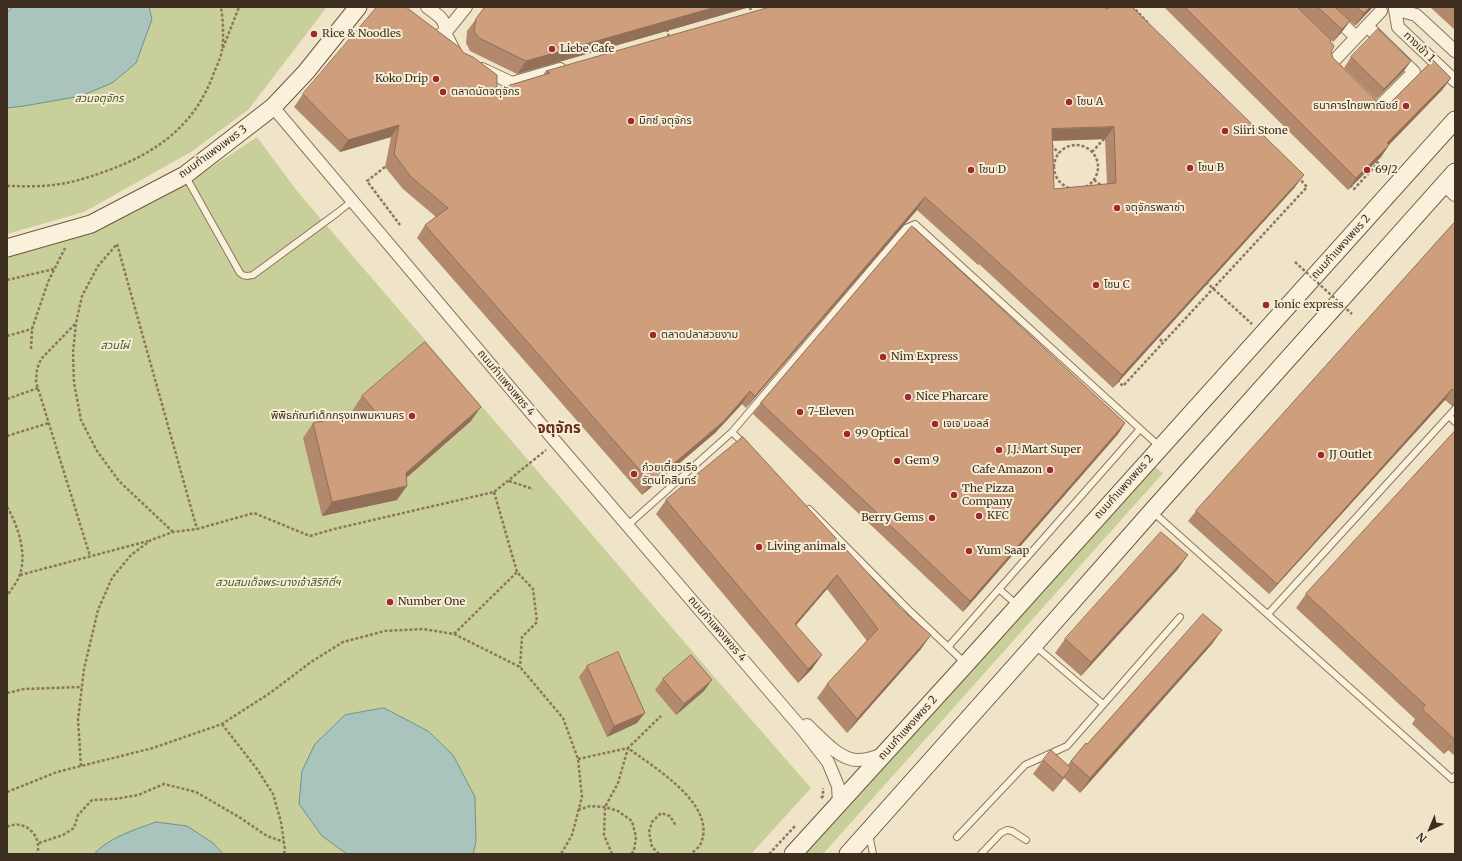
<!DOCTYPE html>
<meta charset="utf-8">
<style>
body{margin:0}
#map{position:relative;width:1462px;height:861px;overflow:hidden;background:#f0e4c8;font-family:Merriweather,serif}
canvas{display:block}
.frame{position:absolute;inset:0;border:8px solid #3d2e20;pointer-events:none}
.north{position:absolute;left:1410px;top:809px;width:40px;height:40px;-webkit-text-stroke:3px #f7eed8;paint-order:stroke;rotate:224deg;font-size:11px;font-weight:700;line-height:16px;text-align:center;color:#3d2e20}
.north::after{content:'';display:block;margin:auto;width:14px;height:18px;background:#3d2e20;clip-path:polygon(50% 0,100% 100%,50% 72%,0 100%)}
</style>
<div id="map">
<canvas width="1462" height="861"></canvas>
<div class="frame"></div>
<div class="north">N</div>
</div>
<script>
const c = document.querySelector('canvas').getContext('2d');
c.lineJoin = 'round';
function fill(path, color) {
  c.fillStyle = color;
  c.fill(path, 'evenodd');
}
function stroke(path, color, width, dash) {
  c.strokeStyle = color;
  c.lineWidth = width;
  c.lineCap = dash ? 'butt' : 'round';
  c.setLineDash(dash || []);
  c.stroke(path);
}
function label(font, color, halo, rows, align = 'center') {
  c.font = font + ' Merriweather,"Noto Sans Thai",serif';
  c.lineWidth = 4;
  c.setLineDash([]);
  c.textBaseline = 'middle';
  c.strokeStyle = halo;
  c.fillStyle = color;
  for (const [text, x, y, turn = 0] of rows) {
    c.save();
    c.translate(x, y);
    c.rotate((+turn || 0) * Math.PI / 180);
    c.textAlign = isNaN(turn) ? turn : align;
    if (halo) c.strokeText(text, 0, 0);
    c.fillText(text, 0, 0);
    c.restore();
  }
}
fill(new Path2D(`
 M 7,7 L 327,7 L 248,110 L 191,152 L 84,212 L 7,234 Z
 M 257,137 L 297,191 L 729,694 L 811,788 L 751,854 L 7,854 L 7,257 L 90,233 L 204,172 Z
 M 1155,467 L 1163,473 L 823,854 L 803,854 Z`), '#c9cf9b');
const water = new Path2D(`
 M 13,7 L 149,7 L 152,19 L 136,63 L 112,83 L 81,96 L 24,106 L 7,108 L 7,13 Z
 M 384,708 L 428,731 L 453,755 L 475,797 L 476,842 L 473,854 L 347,854 L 322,836 L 299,804 L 302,771 L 315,744 L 345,715 Z
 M 156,822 L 187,826 L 213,843 L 223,854 L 94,854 C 110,837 134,830 156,822 Z`);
fill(water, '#a9c4bc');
stroke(water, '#6f938a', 1);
const lane = new Path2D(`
 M 186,177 L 240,273 C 244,277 248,276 253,275 L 337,213 L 352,201
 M 1449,416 L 1455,422
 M 732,432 L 745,445
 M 809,509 L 910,611 L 965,663
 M 1153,512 L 1452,779 L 1455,776
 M 628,525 L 732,432 L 906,228 L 915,224 L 1159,446
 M 999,589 L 1017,605
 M 1268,614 L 1455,409
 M 1034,645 L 1103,704
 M 948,647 L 1140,429
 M 869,834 L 873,854
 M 957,837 L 1025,765 L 1067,746 L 1180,617
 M 981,854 L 1001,833 L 1007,830 L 1012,831 L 1026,840`);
const street = new Path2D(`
 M 427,7 C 437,15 447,19 445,33 L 441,34
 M 1324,7 L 1356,37
 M 1367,26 L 1414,72 L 1376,110 L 1371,105
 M 1455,51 L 1416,15 L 1395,9 L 1398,27 L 1455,81
 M 455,52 L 445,33 L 466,7
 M 482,69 L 512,83 L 560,69
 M 1337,71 L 1330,65 L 1381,11
 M 273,107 L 555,441 L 803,730 L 828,762 L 838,786 L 839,804
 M 1444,185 L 1455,195
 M 807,725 C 819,736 840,761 858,760 C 866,760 875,757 883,754`);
const secondary = new Path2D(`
 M 7,248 L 91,224 L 185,175 L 273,107 L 306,72 L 358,7
 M 793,854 L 966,664 L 1455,120
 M 848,854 L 1034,645 L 1152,511 L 1455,172`);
stroke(lane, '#8d765c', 8);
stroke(street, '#8d765c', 14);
stroke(secondary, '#6f573f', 19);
stroke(new Path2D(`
 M 750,7 L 752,14
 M 1132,10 L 1134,8 L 1148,23
 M 667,29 L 669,38
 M 223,48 L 239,7
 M 1051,145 L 1059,153
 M1054 167a22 22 0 1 1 44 0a22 22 0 1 1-44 0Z
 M 1092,152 L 1105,138
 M 385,167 L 367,181 L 400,225
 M 1094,180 L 1102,186
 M 1350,185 L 1354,189 L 1378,163 L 1374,159
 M 7,186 C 22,186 38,187 53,185 C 72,183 90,177 109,170 C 156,153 195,125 213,75 C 216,67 221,58 222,50 C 224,38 223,19 221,7
 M 7,280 L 54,269
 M 1206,282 L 1252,324
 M 75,324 L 41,359 L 37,369 L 36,382 L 90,556
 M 7,336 L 32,329
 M 1156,336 L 1163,342
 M 31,349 L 32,329 L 48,282 L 65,248
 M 1117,380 L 1123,386 L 1307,187 L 1298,177
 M 7,399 L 38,388
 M 7,436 L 49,423
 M 509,481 L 533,489
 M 494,492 L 517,572 L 533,589 L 537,622 L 522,637 L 520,667
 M 7,507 C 18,525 27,554 20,574 C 18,582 11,589 7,596
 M 173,532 L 119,481 L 97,451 L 81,420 L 74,383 L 73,352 L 76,323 L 82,296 L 98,266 L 117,244 L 197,529
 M 20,575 L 148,541
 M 454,634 L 517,572
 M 7,693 L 24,689 L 82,687
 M 222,724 L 257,769 L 273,794 L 281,822 L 285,850 L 284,854
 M 578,759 L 628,748 L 661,716
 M 81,766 L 78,720 L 84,669 L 98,610 L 112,578 L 131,555 L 151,540 L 173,532 L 197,529 L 254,513 L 310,536 L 334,529 L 494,492 L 546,450
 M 7,792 L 57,772 L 153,748 L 222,724 L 270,693 L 311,662 L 343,642 L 385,631 L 423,629 L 454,634 L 520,667 L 563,718 L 578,759 L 582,797 L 572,835 L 561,854
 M 821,798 L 823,796 L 823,788
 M 578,810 L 590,806 L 605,807 L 618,811 L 632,821 L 636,837 L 634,851 L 631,854
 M 7,827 C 24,818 43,836 37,854
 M 39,843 L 63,835 L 74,828 L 78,815 L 92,800 L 115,799 L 138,795 L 164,784 L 196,792 L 239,817 L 267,836 L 284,842
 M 612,854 L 604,835 L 605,807 L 618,783 L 628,748 C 653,767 717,804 701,843 C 700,847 694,851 691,854
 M 659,854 L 652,847 L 649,832 L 652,822 L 661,813 L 670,816 L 676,826
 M 769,854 L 796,825`), '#8d765c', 2.5, [3, 2]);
stroke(lane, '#faf1dc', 6);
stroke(street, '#faf1dc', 12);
stroke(secondary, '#faf1dc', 17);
stroke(new Path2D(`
 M 1295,262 L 1352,314`), '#8d765c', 2.5, [3, 2]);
fill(new Path2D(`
 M 485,7 L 750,7 L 517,74 L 470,51 L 466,43 L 467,31 Z
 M 1164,7 L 1297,7 L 1330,42 L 1331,52 L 1333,58 L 1379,103 L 1383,105 L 1390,103 L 1451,78 L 1442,90 L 1389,145 L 1381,157 L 1348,190 Z
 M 1297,7 L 1335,7 L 1350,21 L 1341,33 L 1333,42 Z
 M 1335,7 L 1373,7 L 1355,26 Z
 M 1430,7 L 1455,7 L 1455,30 Z
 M 1106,9 L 1295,187 L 1113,388 L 979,264 L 978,265 L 917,210 L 746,408 L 742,404 L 715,433 L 642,495 L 417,238 L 425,225 L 436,217 L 403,189 L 385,167 L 391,137 L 340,152 L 294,107 L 303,94 L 464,53 L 497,89 L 543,75 L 546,71 ZM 1105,139 L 1107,184 L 1054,189 L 1053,141 Z
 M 1351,57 L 1411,61 L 1403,72 L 1376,99 L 1344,68 Z
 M 1455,222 L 1455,405 L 1452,406 L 1445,400 L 1269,594 L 1188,521 L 1196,511 Z
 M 362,396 L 471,421 L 406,478 L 397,500 L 322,516 L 303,438 L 313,423 L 356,415 L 352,411 Z
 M 761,403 L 1125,423 L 1118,434 L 963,612 L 753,414 Z
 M 1455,431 L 1455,756 L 1448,750 L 1444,754 L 1412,724 L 1415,719 L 1296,608 L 1306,594 Z
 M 743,437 L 921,649 L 847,733 L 817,698 L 827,684 L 867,641 L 827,589 L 796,625 L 812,669 L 798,683 L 656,514 L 666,500 Z
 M 1178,569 L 1081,676 L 1055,653 L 1065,639 Z
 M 1212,644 L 1080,793 L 1064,778 L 1053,792 L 1033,774 L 1043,760 L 1068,765 L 1071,761 L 1087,744 Z
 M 587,666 L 637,723 L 607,737 L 579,677 Z
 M 663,679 L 704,691 L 676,715 L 655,690 Z`), '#b2896c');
fill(new Path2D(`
 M 716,7 L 750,7 L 517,74 L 526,61 Z
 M 1370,7 L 1373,7 L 1355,26 L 1364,13 Z
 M 1350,21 L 1341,33 L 1333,42 L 1342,29 Z
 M 1411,61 L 1403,72 L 1376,99 L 1384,89 Z
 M 1451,78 L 1442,90 L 1379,155 L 1387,143 Z
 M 399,125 L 391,137 L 340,152 L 348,140 Z
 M 1114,127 L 1105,139 L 1044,141 L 1052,129 Z
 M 1389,145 L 1381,157 L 1348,190 L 1356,178 Z
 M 1304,175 L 1295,187 L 1113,388 L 1122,375 Z
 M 925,197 L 917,210 L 746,408 L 755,396 Z
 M 1452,389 L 1445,400 L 1269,594 L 1277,584 Z
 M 750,391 L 742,404 L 715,433 L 642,495 L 651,483 Z
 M 1455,401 L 1455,405 L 1452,406 Z
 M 481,407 L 471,421 L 396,487 L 406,473 Z
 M 1125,423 L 1118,434 L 963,612 L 970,601 Z
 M 407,486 L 397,500 L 322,516 L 332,502 Z
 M 1188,555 L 1178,569 L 1081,676 L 1091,662 Z
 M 837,575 L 827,589 L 785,638 L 795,624 Z
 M 1222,630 L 1212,644 L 1080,793 L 1090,778 Z
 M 931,635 L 921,649 L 847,733 L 857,719 Z
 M 822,655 L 812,669 L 798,683 L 808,669 Z
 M 712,680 L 704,691 L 676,715 L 684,704 Z
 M 645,713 L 637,723 L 607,737 L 614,726 Z
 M 1455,739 L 1448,750 L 1444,754 Z
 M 1071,768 L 1061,782 L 1053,792 L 1063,778 Z`), '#916f58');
const building = new Path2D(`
 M 377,7 L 406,7 L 459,47 L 464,53 L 473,57 L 497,75 L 497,89 L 550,73 L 546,71 L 770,7 L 1106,7 L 1106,9 L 1111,7 L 1132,7 L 1304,175 L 1122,375 L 987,252 L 925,197 L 755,396 L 750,391 L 724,421 L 651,483 L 425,225 L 448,208 L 411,177 L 394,154 L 399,125 L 348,140 L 303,94 ZM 1114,127 L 1116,183 L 1054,189 L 1052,129 Z
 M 485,7 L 716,7 L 526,61 L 479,38 L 474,31 L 476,19 Z
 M 1185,7 L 1297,7 L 1331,40 L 1330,41 L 1334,46 L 1331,52 L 1333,58 L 1379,103 L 1383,105 L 1390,103 L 1433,60 L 1451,78 L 1387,143 L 1389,145 L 1356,178 Z
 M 1318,7 L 1335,7 L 1350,21 L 1342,29 Z
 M 1357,7 L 1370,7 L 1364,13 Z
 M 1378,29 L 1411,61 L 1384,89 L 1351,57 Z
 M 1455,222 L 1455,391 L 1452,389 L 1277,584 L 1196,511 Z
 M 912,226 L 1125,423 L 970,601 L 761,403 Z
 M 425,342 L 481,407 L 406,473 L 407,486 L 332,502 L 313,423 L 375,411 L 362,396 Z
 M 1455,431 L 1455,739 L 1454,739 L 1422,709 L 1425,705 L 1306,594 Z
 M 743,437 L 900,608 L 931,635 L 857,719 L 827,684 L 878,629 L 837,575 L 795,624 L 822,655 L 808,669 L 666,500 Z
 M 1161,532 L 1188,555 L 1091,662 L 1065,639 Z
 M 1203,614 L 1222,630 L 1090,778 L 1071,761 L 1086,743 L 1087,744 Z
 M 618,652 L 645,713 L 614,726 L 587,666 Z
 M 691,655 L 712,680 L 684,704 L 663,679 Z
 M 1051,750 L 1071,768 L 1063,778 L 1043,760 Z`);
fill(building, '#cf9f7d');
stroke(building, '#916f58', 1);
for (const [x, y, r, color] of [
 [314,34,4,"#9e2a2b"],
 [552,49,4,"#9e2a2b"],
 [436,79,4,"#9e2a2b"],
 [443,92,4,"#9e2a2b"],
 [1069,102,4,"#9e2a2b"],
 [1406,106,4,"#9e2a2b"],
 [631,121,4,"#9e2a2b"],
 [1225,131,4,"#9e2a2b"],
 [1190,168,4,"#9e2a2b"],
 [971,170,4,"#9e2a2b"],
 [1367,170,4,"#9e2a2b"],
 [1117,208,4,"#9e2a2b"],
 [1096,285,4,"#9e2a2b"],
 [1266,305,4,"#9e2a2b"],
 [653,335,4,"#9e2a2b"],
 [883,357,4,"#9e2a2b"],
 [908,397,4,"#9e2a2b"],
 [800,412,4,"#9e2a2b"],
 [412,416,4,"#9e2a2b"],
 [935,424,4,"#9e2a2b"],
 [847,434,4,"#9e2a2b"],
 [999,450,4,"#9e2a2b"],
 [1321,455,4,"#9e2a2b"],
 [897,461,4,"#9e2a2b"],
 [1050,470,4,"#9e2a2b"],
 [634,474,4,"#9e2a2b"],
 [954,495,4,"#9e2a2b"],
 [979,516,4,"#9e2a2b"],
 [932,518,4,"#9e2a2b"],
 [759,547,4,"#9e2a2b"],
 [969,551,4,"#9e2a2b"],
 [390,602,4,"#9e2a2b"]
]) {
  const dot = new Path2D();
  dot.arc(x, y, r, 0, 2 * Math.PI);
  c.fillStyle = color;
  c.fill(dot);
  stroke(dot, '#f7eed8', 1.5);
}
label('11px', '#3d2e20', '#f7eed8', [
 ["Rice & Noodles",322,34],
 ["Liebe Cafe",560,49],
 ["Koko Drip",428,79,"right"],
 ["ตลาดนัดจตุจักร",451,92],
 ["โซน A",1077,102],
 ["ธนาคารไทยพาณิชย์",1398,106,"right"],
 ["มิกซ์ จตุจักร",639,121],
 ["Siiri Stone",1233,131],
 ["โซน B",1198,168],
 ["โซน D",979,170],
 ["69/2",1375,170],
 ["จตุจักรพลาซ่า",1125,208],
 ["โซน C",1104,285],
 ["Ionic express",1274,305],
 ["ตลาดปลาสวยงาม",661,335],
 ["Nim Express",891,357],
 ["Nice Pharcare",916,397],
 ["7-Eleven",808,412],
 ["พิพิธภัณฑ์เด็กกรุงเทพมหานคร",404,416,"right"],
 ["เจเจ มอลล์",943,424],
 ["99 Optical",855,434],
 ["J.J. Mart Super",1007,450],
 ["JJ Outlet",1329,455],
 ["Gem 9",905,461],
 ["ก๋วยเตี๋ยวเรือ",642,468],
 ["รัตนโกสินทร์",642,481],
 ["Cafe Amazon",1042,470,"right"],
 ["The Pizza",962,489],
 ["Company",962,502],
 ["KFC",987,516],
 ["Berry Gems",924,518,"right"],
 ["Living animals",767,547],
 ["Yum Saap",977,551],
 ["Number One",398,602]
], 'left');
label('11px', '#3d2e20', '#f7eed8', [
 ["ทางเข้า 1",1419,47,44],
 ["ถนนกำแพงเพชร 3",213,152,-36],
 ["ถนนกำแพงเพชร 2",1341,247,-48],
 ["ถนนกำแพงเพชร 4",506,383,50],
 ["ถนนกำแพงเพชร 2",1124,487,-48],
 ["ถนนกำแพงเพชร 4",717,629,49],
 ["ถนนกำแพงเพชร 2",908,728,-48]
]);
label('italic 11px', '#4d5a26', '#f7eed8', [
 ["สวนจตุจักร",99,99],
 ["สวนไผ่",115,346],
 ["สวนสมเด็จพระนางเจ้าสิริกิติ์ฯ",278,583]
]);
label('bold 15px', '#6b2e1e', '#f7eed8', [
 ["จตุจักร",559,429]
]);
</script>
